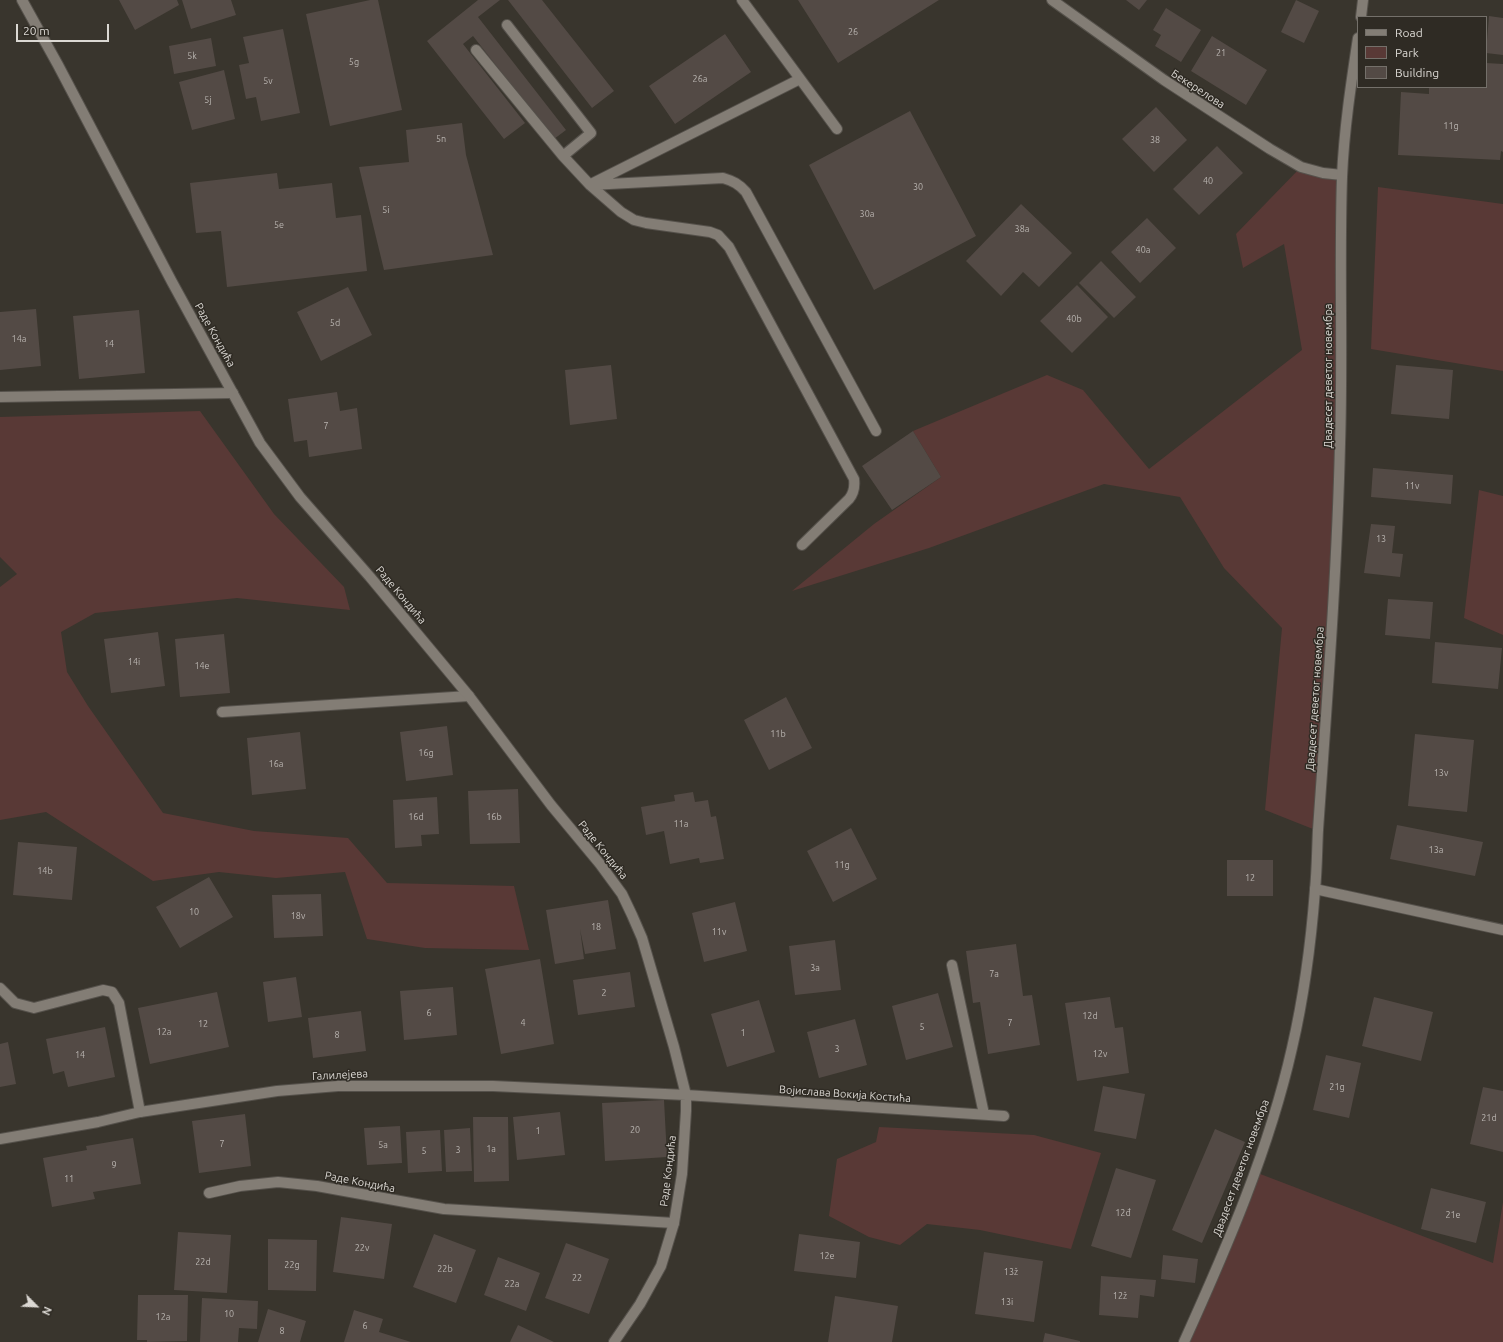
<!DOCTYPE html>
<meta charset="utf-8">
<style>
body{margin:0}
#map{position:relative;width:1503px;height:1342px;overflow:hidden;background:#39352d;font-family:Ubuntu,sans-serif}
canvas{display:block}
.legend{position:absolute;left:1357px;top:16px;width:130px;height:72px;box-sizing:border-box;background:#2f2b24;border:1px solid #74706a;margin:0;padding:5px 7px;list-style:none;font-size:12px;color:#dbd8d3}
.legend li{display:flex;align-items:center;gap:8px;height:20px}
.legend b{width:20px;border:1px solid #74706a}
.north{position:absolute;left:16px;top:1286px;width:40px;height:40px;-webkit-text-stroke:3px #2f2b24;paint-order:stroke;rotate:114deg;font-size:11px;font-weight:700;line-height:16px;text-align:center;color:#dbd8d3}
.north::after{content:'';display:block;margin:auto;width:14px;height:18px;background:#dbd8d3;clip-path:polygon(50% 0,100% 100%,50% 72%,0 100%)}
.scale{position:absolute;left:16px;top:24px;width:93px;height:18px;box-sizing:border-box;border:2px solid #dbd8d3;border-top:0;padding-left:5px;font-size:12px;line-height:14px;white-space:nowrap;color:#dbd8d3;-webkit-text-stroke:3px #2f2b24;paint-order:stroke}
</style>
<div id="map">
<canvas width="1503" height="1342"></canvas>
<ul class="legend">
<li><b style="height:5px;background:#837d75"></b>Road</li>
<li><b style="height:11px;background:#593936"></b>Park</li>
<li><b style="height:11px;background:#534a45"></b>Building</li>
</ul>
<div class="north">N</div>
<div class="scale">20 m</div>
</div>
<script>
const c = document.querySelector('canvas').getContext('2d');
c.lineJoin = 'round';
function fill(path, color) {
  c.fillStyle = color;
  c.fill(path, 'evenodd');
}
function stroke(path, color, width, dash) {
  c.strokeStyle = color;
  c.lineWidth = width;
  c.lineCap = dash ? 'butt' : 'round';
  c.setLineDash(dash || []);
  c.stroke(path);
}
function label(font, color, halo, rows, align = 'center') {
  c.font = font + ' Ubuntu,sans-serif';
  c.lineWidth = 3;
  c.setLineDash([]);
  c.textBaseline = 'middle';
  c.strokeStyle = halo;
  c.fillStyle = color;
  for (const [text, x, y, turn = 0] of rows) {
    c.save();
    c.translate(x, y);
    c.rotate((+turn || 0) * Math.PI / 180);
    c.textAlign = isNaN(turn) ? turn : align;
    if (halo) c.strokeText(text, 0, 0);
    c.fillText(text, 0, 0);
    c.restore();
  }
}
fill(new Path2D(`
 M 1301,167 L 1342,175 L 1341,352 L 1318,831 L 1265,810 L 1282,628 L 1224,568 L 1180,497 L 1104,484 L 929,548 L 792,591 L 874,524 L 941,477 L 913,431 L 1047,375 L 1083,390 L 1149,469 L 1302,350 L 1284,244 L 1243,268 L 1236,234 Z
 M 1378,187 L 1503,204 L 1503,371 L 1371,349 Z
 M 200,411 L 274,514 L 344,587 L 350,610 L 237,598 L 95,613 L 61,632 L 67,672 L 88,706 L 163,813 L 254,831 L 348,838 L 387,883 L 514,886 L 529,950 L 425,948 L 367,939 L 345,872 L 276,878 L 219,872 L 153,881 L 46,812 L 0,820 L 0,587 L 17,574 L 0,557 L 0,417 Z
 M 1479,490 L 1503,496 L 1503,635 L 1464,618 Z
 M 879,1127 L 1034,1135 L 1101,1153 L 1071,1249 L 980,1230 L 927,1224 L 900,1245 L 869,1237 L 829,1216 L 837,1159 L 876,1142 Z
 M 1255,1172 L 1493,1263 L 1503,1202 L 1503,1342 L 1184,1342 Z`), '#593936');
fill(new Path2D(`
 M 119,0 L 177,0 L 179,5 L 135,30 Z
 M 182,0 L 231,0 L 236,15 L 191,29 Z
 M 370,0 L 378,0 L 402,110 L 330,126 L 306,14 Z
 M 478,0 L 500,0 L 478,17 L 566,130 L 554,139 L 473,36 L 463,44 L 525,123 L 504,139 L 427,41 Z
 M 508,0 L 542,0 L 614,91 L 592,108 Z
 M 798,0 L 939,0 L 838,63 Z
 M 1126,0 L 1147,0 L 1139,10 Z
 M 1296,0 L 1319,11 L 1304,43 L 1281,32 Z
 M 1166,8 L 1201,30 L 1181,62 L 1155,46 L 1161,35 L 1153,30 Z
 M 1489,16 L 1503,18 L 1503,55 L 1486,53 Z
 M 283,29 L 300,113 L 261,121 L 256,97 L 246,99 L 239,65 L 249,63 L 243,37 Z
 M 725,34 L 751,72 L 675,124 L 649,86 Z
 M 1212,36 L 1267,70 L 1246,105 L 1191,71 Z
 M 211,38 L 216,66 L 174,74 L 169,46 Z
 M 1486,63 L 1503,64 L 1503,152 L 1501,151 L 1500,160 L 1398,155 L 1401,92 L 1429,94 L 1429,87 L 1486,87 Z
 M 224,70 L 235,119 L 192,130 L 179,82 Z
 M 1156,107 L 1187,140 L 1154,172 L 1122,139 Z
 M 910,111 L 976,236 L 874,290 L 809,165 Z
 M 462,123 L 466,155 L 493,255 L 384,270 L 359,167 L 409,162 L 406,130 Z
 M 1217,146 L 1243,173 L 1199,215 L 1173,189 Z
 M 277,173 L 279,189 L 332,183 L 336,218 L 361,215 L 367,271 L 227,287 L 221,231 L 196,233 L 190,183 Z
 M 1021,204 L 1072,253 L 1039,287 L 1023,272 L 1001,296 L 966,261 Z
 M 1147,218 L 1176,248 L 1140,283 L 1111,252 Z
 M 1101,261 L 1136,297 L 1114,318 L 1079,283 Z
 M 1077,285 L 1108,317 L 1072,353 L 1040,321 Z
 M 348,287 L 372,335 L 321,361 L 297,312 Z
 M 36,309 L 41,366 L 0,370 L 0,312 Z
 M 139,310 L 145,373 L 79,379 L 73,316 Z
 M 611,365 L 617,419 L 570,425 L 565,370 Z
 M 1396,365 L 1453,370 L 1449,419 L 1391,414 Z
 M 337,392 L 340,411 L 357,408 L 362,449 L 309,457 L 307,440 L 294,442 L 288,399 Z
 M 913,431 L 941,477 L 892,510 L 862,466 Z
 M 1373,468 L 1453,475 L 1451,504 L 1371,497 Z
 M 1371,524 L 1395,526 L 1392,553 L 1403,554 L 1400,577 L 1364,573 Z
 M 1388,599 L 1433,602 L 1430,639 L 1385,635 Z
 M 158,632 L 165,686 L 111,693 L 104,639 Z
 M 224,634 L 230,693 L 180,697 L 175,639 Z
 M 1435,642 L 1502,648 L 1498,689 L 1432,683 Z
 M 786,697 L 812,748 L 769,770 L 744,720 Z
 M 447,726 L 453,775 L 406,781 L 400,732 Z
 M 300,732 L 306,789 L 252,795 L 247,738 Z
 M 1415,734 L 1474,740 L 1467,812 L 1408,806 Z
 M 518,789 L 520,843 L 470,844 L 468,791 Z
 M 693,792 L 695,802 L 708,800 L 711,817 L 716,816 L 724,859 L 700,863 L 699,858 L 670,864 L 664,831 L 646,835 L 641,807 L 675,801 L 674,795 Z
 M 437,797 L 439,834 L 421,835 L 422,846 L 395,848 L 393,800 Z
 M 1397,825 L 1483,842 L 1475,876 L 1390,859 Z
 M 851,828 L 877,879 L 833,902 L 807,851 Z
 M 18,842 L 77,847 L 72,900 L 13,895 Z
 M 1227,860 L 1273,860 L 1273,896 L 1227,896 Z
 M 209,877 L 233,917 L 180,948 L 156,907 Z
 M 321,894 L 323,936 L 274,938 L 272,895 Z
 M 608,900 L 616,949 L 585,954 L 580,929 L 584,959 L 555,964 L 546,910 Z
 M 735,902 L 747,951 L 704,962 L 692,913 Z
 M 835,940 L 841,990 L 795,995 L 789,946 Z
 M 1016,944 L 1023,996 L 1032,995 L 1040,1045 L 988,1054 L 980,1002 L 973,1003 L 966,951 Z
 M 540,959 L 554,1044 L 501,1054 L 485,969 Z
 M 630,972 L 635,1007 L 578,1015 L 573,980 Z
 M 296,977 L 302,1017 L 268,1022 L 263,982 Z
 M 453,987 L 457,1035 L 404,1040 L 400,991 Z
 M 217,992 L 229,1047 L 150,1064 L 138,1008 Z
 M 938,993 L 953,1047 L 906,1060 L 892,1006 Z
 M 1110,997 L 1115,1028 L 1123,1027 L 1129,1073 L 1077,1081 L 1065,1003 Z
 M 1374,997 L 1433,1012 L 1421,1061 L 1362,1046 Z
 M 759,1000 L 775,1052 L 727,1067 L 711,1014 Z
 M 361,1011 L 366,1051 L 313,1058 L 308,1018 Z
 M 855,1019 L 867,1065 L 819,1078 L 807,1032 Z
 M 105,1027 L 115,1077 L 68,1087 L 64,1071 L 53,1074 L 46,1039 Z
 M 8,1042 L 16,1084 L 0,1087 L 0,1044 Z
 M 1326,1055 L 1361,1063 L 1349,1118 L 1313,1110 Z
 M 1103,1086 L 1145,1094 L 1136,1139 L 1094,1131 Z
 M 1483,1087 L 1503,1091 L 1503,1152 L 1470,1144 Z
 M 664,1100 L 667,1157 L 605,1161 L 602,1103 Z
 M 560,1112 L 565,1155 L 517,1160 L 513,1117 Z
 M 245,1114 L 251,1166 L 199,1173 L 192,1121 Z
 M 473,1117 L 508,1117 L 509,1181 L 474,1182 Z
 M 400,1126 L 402,1163 L 367,1165 L 364,1128 Z
 M 470,1128 L 472,1171 L 446,1172 L 444,1130 Z
 M 1215,1129 L 1245,1142 L 1202,1243 L 1172,1230 Z
 M 440,1130 L 442,1171 L 408,1173 L 406,1132 Z
 M 133,1138 L 141,1184 L 93,1192 L 95,1199 L 52,1207 L 43,1158 L 87,1150 L 86,1146 Z
 M 1116,1168 L 1156,1180 L 1131,1258 L 1091,1246 Z
 M 1431,1188 L 1486,1202 L 1476,1243 L 1421,1229 Z
 M 341,1217 L 392,1224 L 384,1279 L 333,1272 Z
 M 178,1232 L 231,1235 L 227,1293 L 174,1290 Z
 M 434,1234 L 476,1250 L 456,1303 L 413,1287 Z
 M 799,1234 L 860,1242 L 856,1278 L 794,1271 Z
 M 268,1239 L 317,1240 L 316,1291 L 268,1290 Z
 M 566,1243 L 609,1259 L 589,1314 L 545,1298 Z
 M 984,1252 L 1043,1261 L 1034,1322 L 975,1314 Z
 M 1163,1255 L 1198,1259 L 1195,1283 L 1161,1279 Z
 M 498,1257 L 540,1273 L 526,1311 L 484,1295 Z
 M 1101,1276 L 1156,1280 L 1154,1297 L 1140,1295 L 1138,1318 L 1099,1315 Z
 M 138,1295 L 188,1295 L 187,1341 L 147,1342 L 147,1340 L 137,1340 Z
 M 835,1296 L 898,1306 L 892,1342 L 828,1342 Z
 M 202,1298 L 258,1301 L 257,1329 L 239,1328 L 238,1342 L 200,1342 Z
 M 268,1309 L 306,1321 L 300,1342 L 258,1342 Z
 M 354,1310 L 383,1319 L 379,1332 L 411,1342 L 344,1342 Z
 M 518,1325 L 554,1342 L 510,1342 Z
 M 1045,1333 L 1080,1341 L 1080,1342 L 1043,1342 Z`), '#534a45');
const lane = new Path2D(`
 M 742,0 L 837,129
 M 507,25 L 591,133 L 563,156
 M 476,50 L 563,156 L 590,185 L 621,212 L 634,220 L 646,223 L 710,232 L 718,235 L 729,247 L 854,479 C 855,487 854,493 849,499 L 802,545
 M 593,183 L 800,79
 M 590,185 L 723,178 C 733,181 739,184 746,192 L 876,431
 M 0,397 L 233,393
 M 222,712 L 469,696
 M 1315,889 L 1503,930
 M 952,965 L 984,1114
 M 0,988 L 15,1003 L 34,1008 L 103,990 L 112,992 L 119,1003 L 140,1112
 M 209,1193 L 240,1186 L 278,1182 L 317,1186 L 444,1209 L 674,1223`);
const street = new Path2D(`
 M 22,0 L 58,65 L 172,282 L 260,443 L 300,497 L 370,577 L 469,696 L 551,805 L 600,864 L 622,894 L 632,915 L 642,938 L 674,1047 L 686,1095 L 686,1111 L 682,1174 L 674,1223 L 661,1266 L 640,1304 L 614,1342
 M 1052,0 L 1164,80 L 1270,149 L 1301,167 L 1323,173 L 1342,175
 M 0,1139 L 98,1122 L 140,1112 L 277,1091 L 338,1086 L 493,1086 L 686,1095 L 1004,1116`);
const secondary = new Path2D(`
 M 1361,17 L 1363,0
 M 1184,1342 C 1227,1247 1269,1150 1292,1048 C 1304,996 1311,943 1315,890 C 1317,870 1317,850 1318,830 C 1327,701 1337,573 1340,444 C 1343,355 1339,266 1342,177 C 1344,130 1351,84 1358,38`);
stroke(lane, '#55514b', 12);
stroke(street, '#55514b', 12);
stroke(secondary, '#55514b', 12);
stroke(lane, '#837d75', 10);
stroke(street, '#837d75', 10);
stroke(secondary, '#837d75', 10);
label('9px', '#b9b4b0', null, [
 ["26",853,32],
 ["21",1221,53],
 ["5k",192,56],
 ["5g",354,62],
 ["26a",700,79],
 ["5v",268,81],
 ["5j",208,100],
 ["11g",1451,126],
 ["5n",441,139],
 ["38",1155,140],
 ["40",1208,181],
 ["30",918,187],
 ["5i",386,210],
 ["30a",867,214],
 ["5e",279,225],
 ["38a",1022,229],
 ["40a",1143,250],
 ["40b",1074,319],
 ["5d",335,323],
 ["14a",19,339],
 ["14",109,344],
 ["7",326,426],
 ["11v",1412,486],
 ["13",1381,539],
 ["14i",134,662],
 ["14e",202,666],
 ["11b",778,734],
 ["16g",426,753],
 ["16a",276,764],
 ["13v",1441,773],
 ["16d",416,817],
 ["16b",494,817],
 ["11a",681,824],
 ["13a",1436,850],
 ["11g",842,865],
 ["14b",45,871],
 ["12",1250,878],
 ["10",194,912],
 ["18v",298,916],
 ["18",596,927],
 ["11v",719,932],
 ["3a",815,968],
 ["7a",994,974],
 ["2",604,993],
 ["6",429,1013],
 ["12d",1090,1016],
 ["4",523,1023],
 ["7",1010,1023],
 ["12",203,1024],
 ["5",922,1027],
 ["12a",164,1032],
 ["1",743,1033],
 ["8",337,1035],
 ["3",837,1049],
 ["12v",1100,1054],
 ["14",80,1055],
 ["21g",1337,1087],
 ["21d",1489,1118],
 ["20",635,1130],
 ["1",538,1131],
 ["7",222,1144],
 ["5a",383,1145],
 ["1a",491,1149],
 ["3",458,1150],
 ["5",424,1151],
 ["9",114,1165],
 ["11",69,1179],
 ["12đ",1123,1213],
 ["21e",1453,1215],
 ["22v",362,1248],
 ["12e",827,1256],
 ["22d",203,1262],
 ["22g",292,1265],
 ["22b",445,1269],
 ["13ž",1011,1272],
 ["22",577,1278],
 ["22a",512,1284],
 ["12ž",1120,1296],
 ["13i",1007,1302],
 ["10",229,1314],
 ["12a",163,1317],
 ["6",365,1326],
 ["8",282,1331]
]);
label('11px', '#dbd8d3', '#2f2b24', [
 ["Бекерелова",1198,89,33],
 ["Раде Кондића",215,335,61],
 ["Двадесет деветог новембра",1328,376,-90],
 ["Раде Кондића",401,595,50],
 ["Двадесет деветог новембра",1315,699,-86],
 ["Раде Кондића",603,850,51],
 ["Галилејева",340,1075,-3],
 ["Војислава Вокија Костића",845,1094,4],
 ["Двадесет деветог новембра",1241,1168,-70],
 ["Раде Кондића",668,1171,-83],
 ["Раде Кондића",360,1182,11]
]);
</script>
